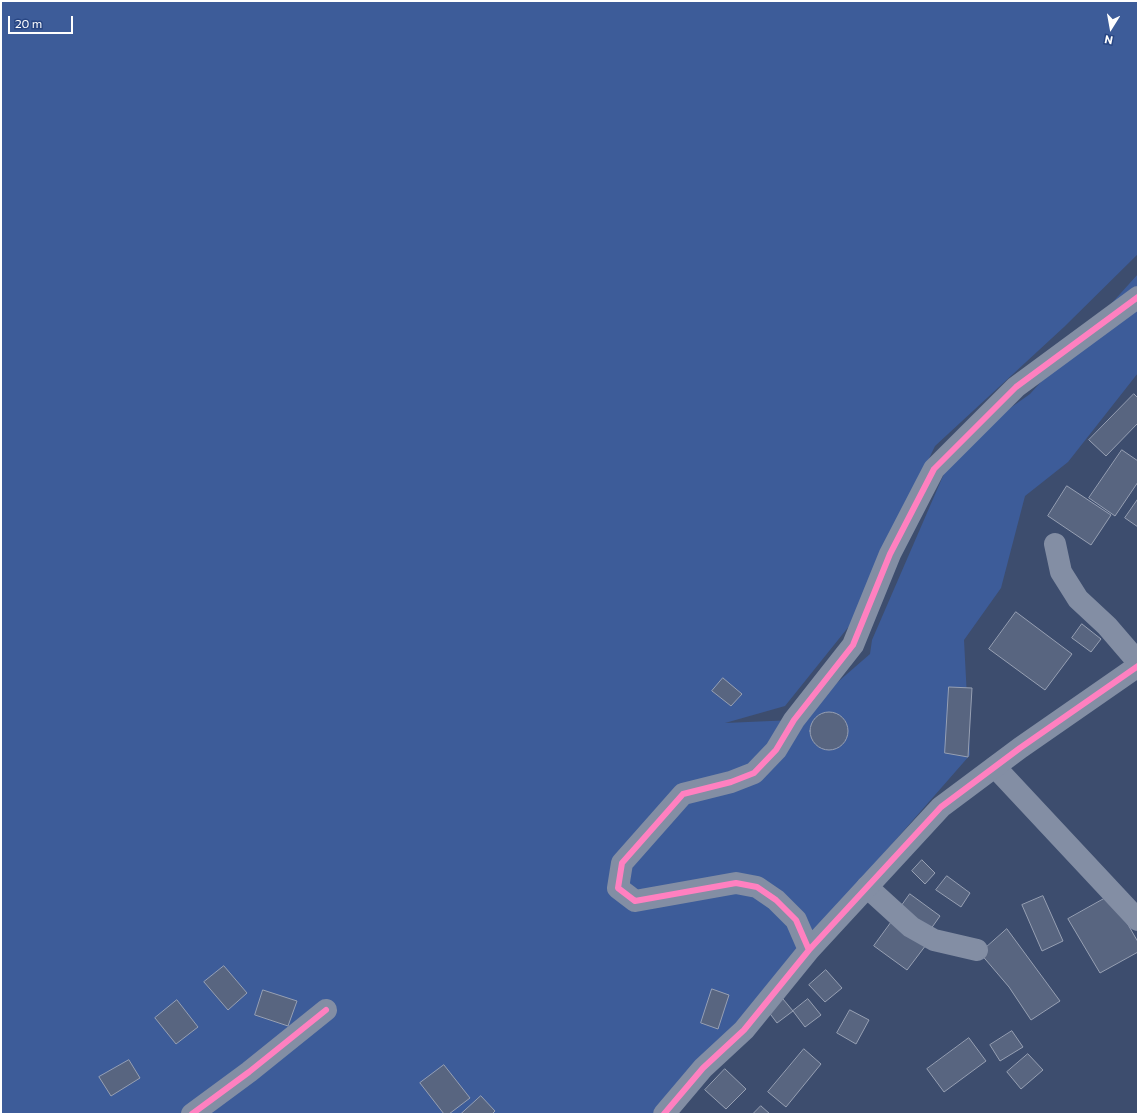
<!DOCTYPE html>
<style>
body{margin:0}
#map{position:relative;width:1139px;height:1115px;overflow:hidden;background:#3d4d6e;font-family:Commissioner,sans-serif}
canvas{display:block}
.frame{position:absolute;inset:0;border:2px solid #fff;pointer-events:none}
.north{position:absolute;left:1091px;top:8px;width:40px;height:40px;-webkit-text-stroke:3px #284683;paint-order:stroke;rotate:191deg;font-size:11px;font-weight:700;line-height:16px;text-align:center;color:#fff}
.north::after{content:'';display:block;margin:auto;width:14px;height:18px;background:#fff;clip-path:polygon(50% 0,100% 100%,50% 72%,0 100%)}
.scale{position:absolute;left:8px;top:16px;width:65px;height:18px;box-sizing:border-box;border:2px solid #fff;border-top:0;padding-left:5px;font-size:12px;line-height:14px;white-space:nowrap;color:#fff;-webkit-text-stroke:3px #284683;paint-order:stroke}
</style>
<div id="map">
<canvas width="1139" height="1115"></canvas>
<div class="frame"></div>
<div class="north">N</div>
<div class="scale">20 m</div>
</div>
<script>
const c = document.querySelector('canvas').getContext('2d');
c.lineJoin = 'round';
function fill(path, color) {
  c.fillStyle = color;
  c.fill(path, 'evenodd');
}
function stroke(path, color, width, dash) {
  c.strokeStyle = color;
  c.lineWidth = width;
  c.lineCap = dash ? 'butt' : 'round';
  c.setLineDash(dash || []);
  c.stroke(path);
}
fill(new Path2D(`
 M 1,1 L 1138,1 L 1138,254 L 1064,327 L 935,446 L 850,625 L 785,706 L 725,723 L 794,720 L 870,654 L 872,640 L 946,469 L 979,430 L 1030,394 L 1138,274 L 1138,373 L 1068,462 L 1025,496 L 1001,588 L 964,640 L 970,755 L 822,924 L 664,1114 L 1,1114 Z`), '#3d5c99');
const building = new Path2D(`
 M 1134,394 L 1138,398 L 1138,423 L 1106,456 L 1089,440 Z
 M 1122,450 L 1138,461 L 1138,482 L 1115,516 L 1089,498 Z
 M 1067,486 L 1111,515 L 1091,545 L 1048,516 Z
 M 1138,499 L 1138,527 L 1125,518 Z
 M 1016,612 L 1072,654 L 1045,690 L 989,649 Z
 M 1082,624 L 1101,639 L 1091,652 L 1072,638 Z
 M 723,678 L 742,694 L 731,706 L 712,691 Z
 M 949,687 L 972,688 L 968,757 L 945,753 Z
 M810 731a19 19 0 1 1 38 0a19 19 0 1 1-38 0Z
 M 922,860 L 935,873 L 925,884 L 912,871 Z
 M 947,876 L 970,893 L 961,907 L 936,890 Z
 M 910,894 L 940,916 L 928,933 L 898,911 Z
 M 1111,895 L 1138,942 L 1138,952 L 1100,973 L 1068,919 Z
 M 1043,896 L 1063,941 L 1042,951 L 1022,905 Z
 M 893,920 L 926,945 L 907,970 L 874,946 Z
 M 1007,929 L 1060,1001 L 1031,1020 L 1009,987 L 980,953 Z
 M 224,966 L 247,993 L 228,1010 L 204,982 Z
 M 826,970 L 842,988 L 825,1002 L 809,985 Z
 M 712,989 L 729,995 L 718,1029 L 701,1023 Z
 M 263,990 L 297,1001 L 288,1026 L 255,1015 Z
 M 783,999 L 793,1011 L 777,1023 L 768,1011 Z
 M 808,999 L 821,1015 L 805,1027 L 793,1011 Z
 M 177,1000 L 198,1027 L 176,1044 L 155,1018 Z
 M 850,1010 L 869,1020 L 856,1044 L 837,1033 Z
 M 1012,1031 L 1023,1047 L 1000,1061 L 990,1045 Z
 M 969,1038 L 986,1061 L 944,1092 L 927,1069 Z
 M 804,1049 L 821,1064 L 786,1107 L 768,1092 Z
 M 1028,1054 L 1043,1070 L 1021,1089 L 1007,1072 Z
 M 129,1060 L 140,1078 L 111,1096 L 99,1077 Z
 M 444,1065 L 470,1098 L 449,1114 L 444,1114 L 420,1083 Z
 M 725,1069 L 746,1089 L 726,1109 L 705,1090 Z
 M 481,1096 L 495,1111 L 492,1114 L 461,1114 Z
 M 761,1106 L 770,1114 L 753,1114 Z`);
fill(building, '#586580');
stroke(building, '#97a0b3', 1);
stroke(new Path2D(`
 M 1055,544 L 1061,572 L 1078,599 L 1107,626 L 1138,662
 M 995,767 L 1138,920
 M 867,887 L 911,927 L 934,940 L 977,950
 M 192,1114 L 249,1072 L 326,1010`), '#838ea4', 22);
stroke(new Path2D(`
 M 809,950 L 941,807 L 1020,748 L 1138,666
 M 664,1114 L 703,1068 L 744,1030 L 809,950 L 796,920 L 776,900 L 757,887 L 736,883 L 635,901 L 618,888 L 622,863 L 683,794 L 731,782 L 754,773 L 776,750 L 794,720 L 853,645 L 890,554 L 934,469 L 1016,387 L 1138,297`), '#838ea4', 22);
stroke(new Path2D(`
 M 809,950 L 941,807 L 1020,748 L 1138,666
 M 192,1114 L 249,1072 L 326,1010
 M 664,1114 L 703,1068 L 744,1030 L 809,950 L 796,920 L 776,900 L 757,887 L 736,883 L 635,901 L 618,888 L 622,863 L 683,794 L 731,782 L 754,773 L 776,750 L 794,720 L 853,645 L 890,554 L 934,469 L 1016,387 L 1138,297`), '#ff80c0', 6);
</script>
